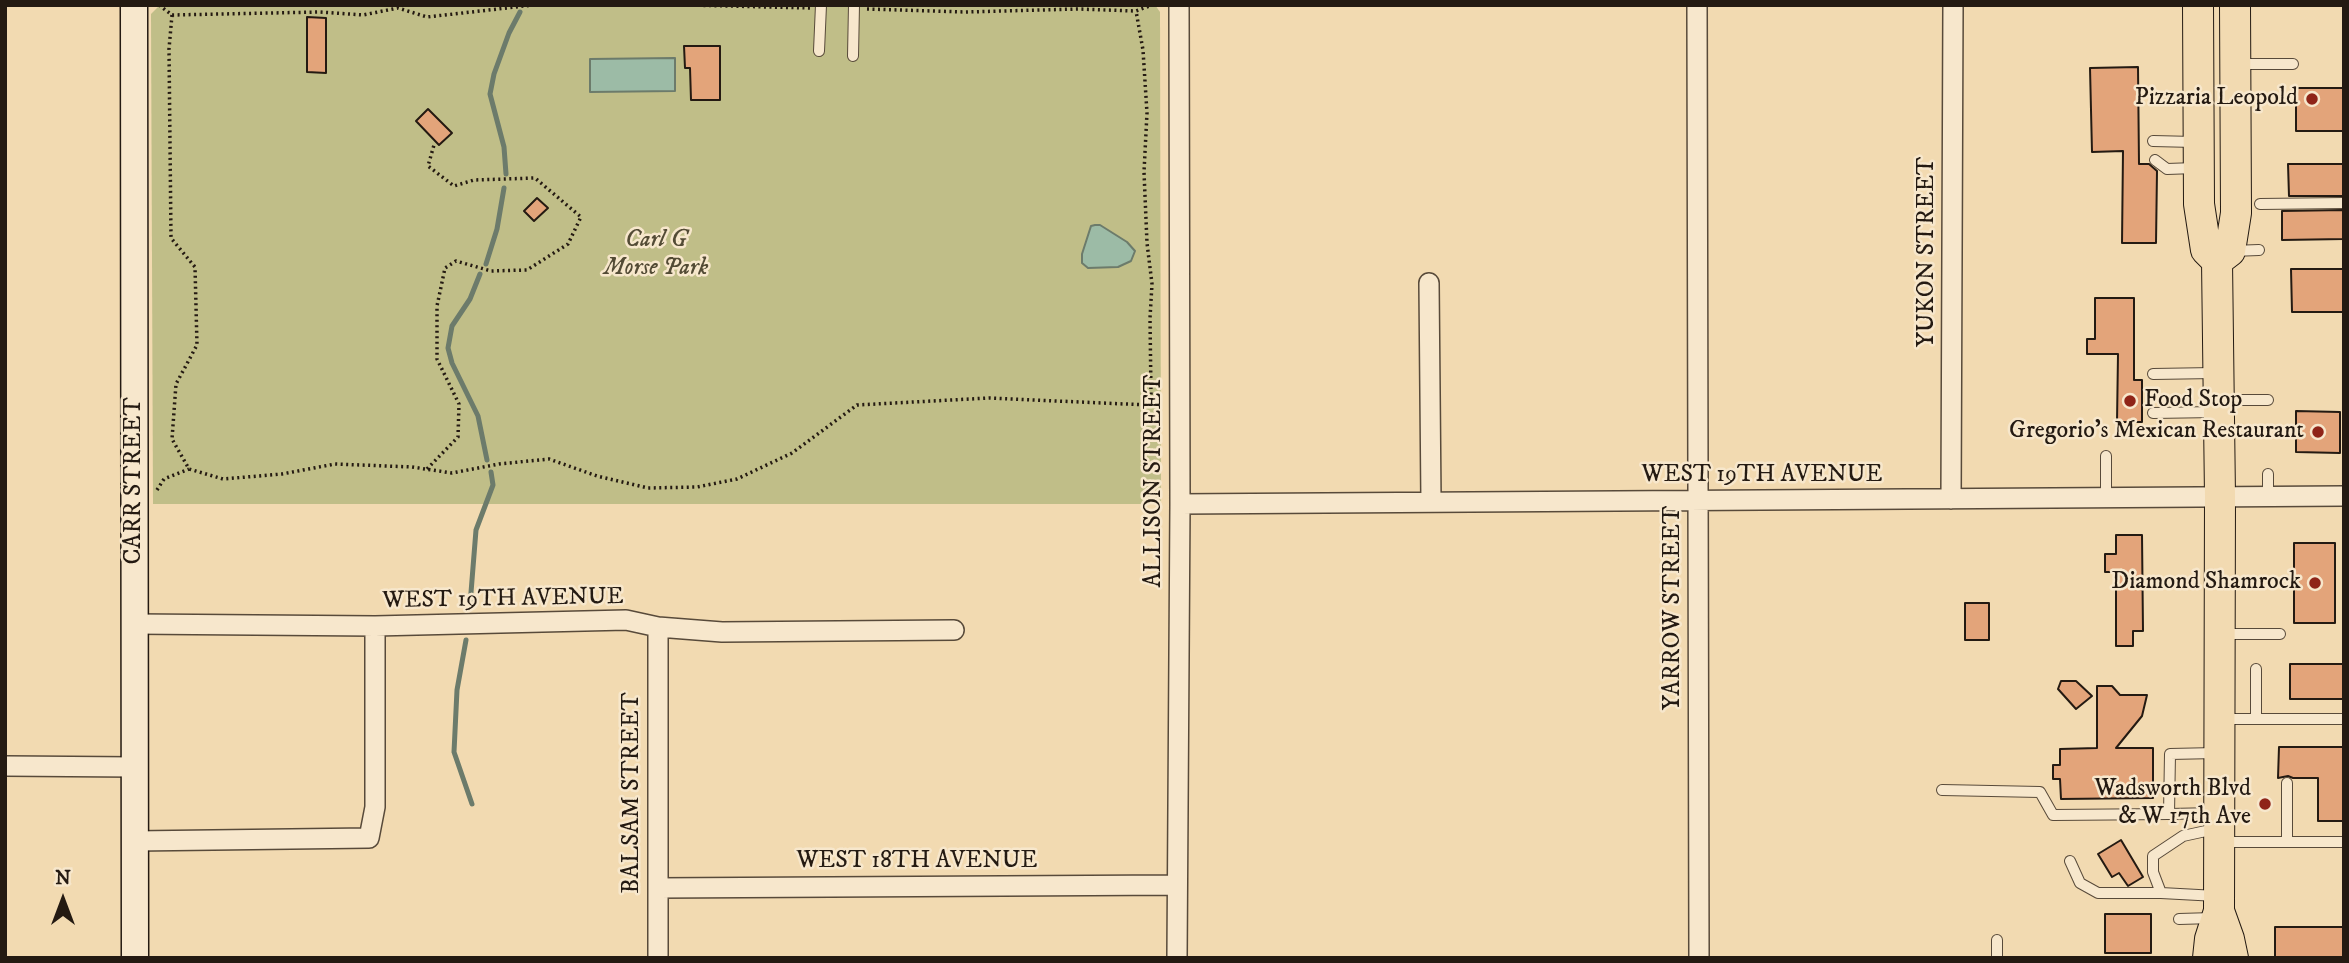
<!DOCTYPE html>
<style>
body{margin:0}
#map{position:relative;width:2349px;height:963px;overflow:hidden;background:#f2dab1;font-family:"IM FELL DW Pica",serif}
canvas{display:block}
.frame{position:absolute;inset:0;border:7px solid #241a12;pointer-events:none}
.north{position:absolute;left:28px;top:865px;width:70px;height:70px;-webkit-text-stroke:5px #f7e7cc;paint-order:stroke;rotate:0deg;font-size:19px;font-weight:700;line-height:28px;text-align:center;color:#241a12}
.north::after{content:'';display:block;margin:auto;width:24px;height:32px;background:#241a12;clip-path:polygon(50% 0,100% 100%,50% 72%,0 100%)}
</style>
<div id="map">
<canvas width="2349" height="963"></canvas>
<div class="frame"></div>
<div class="north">N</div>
</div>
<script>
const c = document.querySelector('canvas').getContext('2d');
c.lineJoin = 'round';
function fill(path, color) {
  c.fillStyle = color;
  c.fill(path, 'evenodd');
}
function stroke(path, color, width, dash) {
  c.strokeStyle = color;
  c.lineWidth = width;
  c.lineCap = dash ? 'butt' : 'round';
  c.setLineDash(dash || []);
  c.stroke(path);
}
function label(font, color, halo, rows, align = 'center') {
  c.font = font + ' "IM FELL DW Pica",serif';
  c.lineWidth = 5;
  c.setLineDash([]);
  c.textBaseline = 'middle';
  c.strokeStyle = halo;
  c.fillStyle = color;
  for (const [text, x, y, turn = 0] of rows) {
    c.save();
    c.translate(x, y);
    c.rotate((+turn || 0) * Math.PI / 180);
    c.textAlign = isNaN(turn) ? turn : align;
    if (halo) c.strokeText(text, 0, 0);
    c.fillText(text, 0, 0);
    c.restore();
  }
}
fill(new Path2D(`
 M 160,5 L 1155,5 L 1160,12 L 1161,504 L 153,504 L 151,14 Z`), '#c0be88');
const water = new Path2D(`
 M 675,58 L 675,91 L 590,92 L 590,59 Z
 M 1095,225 L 1100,225 L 1127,242 L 1135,251 L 1131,261 L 1118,267 L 1088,268 L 1082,263 L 1082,254 L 1091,226 Z`);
fill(water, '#9cbba6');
stroke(water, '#6c7b6b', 2);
stroke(new Path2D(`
 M 506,174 L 504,147 L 490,94 L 494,74 L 509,33 L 520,12
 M 486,264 L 497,229 L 504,188
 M 480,274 L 470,299 L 452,326 L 448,348 L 452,363 L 478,416 L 487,460
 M 470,605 L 476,530 L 493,485 L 491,472
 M 466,640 L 457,690 L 454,752 L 472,804`), '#6c7b6b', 5);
const building = new Path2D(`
 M 307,17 L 326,18 L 326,73 L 307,72 Z
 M 684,46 L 720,46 L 720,100 L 691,100 L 690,68 L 685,68 Z
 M 2138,67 L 2139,164 L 2149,164 L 2157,171 L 2156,243 L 2122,243 L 2123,151 L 2092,152 L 2090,68 Z
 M 2296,88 L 2344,88 L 2344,131 L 2296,131 Z
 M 428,109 L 452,133 L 439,145 L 416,121 Z
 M 2288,164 L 2344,164 L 2344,196 L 2289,196 Z
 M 537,198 L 548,208 L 534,221 L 524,211 Z
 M 2344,210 L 2344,239 L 2282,240 L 2282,211 Z
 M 2291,269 L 2344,269 L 2344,312 L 2292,312 Z
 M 2095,298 L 2134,298 L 2134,380 L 2142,380 L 2142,422 L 2117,422 L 2118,354 L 2087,354 L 2087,339 L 2095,339 Z
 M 2296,411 L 2340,412 L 2340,453 L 2296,452 Z
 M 2116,535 L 2142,535 L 2143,631 L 2133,631 L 2133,646 L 2116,646 L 2116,572 L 2105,572 L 2105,554 L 2116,554 Z
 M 2294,543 L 2335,543 L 2335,623 L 2294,623 Z
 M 1965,603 L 1989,603 L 1989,640 L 1965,640 Z
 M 2290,664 L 2344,664 L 2344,699 L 2290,699 Z
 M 2061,681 L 2076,681 L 2092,696 L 2076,709 L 2058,689 Z
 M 2097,686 L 2112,686 L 2120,695 L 2147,695 L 2142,716 L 2116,748 L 2153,748 L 2153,798 L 2061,799 L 2060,779 L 2053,779 L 2053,765 L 2060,765 L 2060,749 L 2097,748 Z
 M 2279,747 L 2344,747 L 2344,821 L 2318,821 L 2318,778 L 2293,778 L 2288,776 L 2278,778 Z
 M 2121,840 L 2143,877 L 2128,886 L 2119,873 L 2112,877 L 2098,854 Z
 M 2105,914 L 2151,914 L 2151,953 L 2105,953 Z
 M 2275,927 L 2344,927 L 2344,958 L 2275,958 Z`);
fill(building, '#e3a47a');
stroke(building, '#241a12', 2);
const lane = new Path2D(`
 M 819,51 L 821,5
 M 853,56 L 854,5
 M 2237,64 L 2293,64
 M 2153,141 L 2194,142
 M 2155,160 L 2167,169 L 2195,168
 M 2260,204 L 2344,203
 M 2232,251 L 2259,250
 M 2153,374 L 2214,373
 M 2223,400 L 2268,400
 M 2153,413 L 2215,412
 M 2106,456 L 2106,498
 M 2268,497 L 2268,474
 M 2224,634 L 2280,634
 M 2256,669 L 2256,719
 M 2222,719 L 2344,719
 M 2287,783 L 2287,842
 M 1942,790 L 2040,792 L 2053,815 L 2169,814
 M 2215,813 L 2169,814 L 2170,754 L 2216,753
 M 2215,829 L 2183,836 L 2153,856 L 2153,872 L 2161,893 L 2217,896
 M 2222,842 L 2344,842
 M 2070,861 L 2080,883 L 2098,893 L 2161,893
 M 2179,919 L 2213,918
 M 1997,940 L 1997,958`);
const street = new Path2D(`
 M 1697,5 L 1699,958
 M 1429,283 L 1431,502
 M 1951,499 L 1953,5
 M 1180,504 L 2344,496
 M 135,624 L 375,626 L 626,620 L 658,627 L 722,632 L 954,630
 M 658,627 L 658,958
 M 5,766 L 135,767
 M 135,841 L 369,838 L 375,807 L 375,626
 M 658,888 L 1176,885
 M 1177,958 L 1180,504 L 1179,5`);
const secondary = new Path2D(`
 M 134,5 L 135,958`);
const primary = new Path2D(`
 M 2198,5 L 2199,204 L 2206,250 L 2217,261 L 2220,497 L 2219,911 L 2210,939 L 2208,958
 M 2217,261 L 2230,251 L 2236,213 L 2235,5
 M 2219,911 L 2229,939 L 2233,958`);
stroke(lane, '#584a3a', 12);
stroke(street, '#584a3a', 22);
stroke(secondary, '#241a12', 29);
stroke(primary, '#241a12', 32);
stroke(new Path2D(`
 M 159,5 L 172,15 L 320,12 L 363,15 L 398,8 L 427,17 L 533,5
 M 687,5 L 810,8
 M 867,9 L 965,12 L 1078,9 L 1136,11 L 1152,5
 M 172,15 L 169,49 L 171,238 L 195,267 L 197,345 L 176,384 L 172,439 L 189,469 L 223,479 L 282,474 L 335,464 L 412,467 L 452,473 L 499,464 L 549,459 L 597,476 L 648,488 L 697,487 L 737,479 L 792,453 L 857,405 L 989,398 L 1148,405 L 1151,394 L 1150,318 L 1152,284 L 1147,243 L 1144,172 L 1147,113 L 1143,50 L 1136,11
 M 427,469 L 458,437 L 459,404 L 437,359 L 437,306 L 445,268 L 456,261 L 491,271 L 527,270 L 568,244 L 581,217 L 535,178 L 474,180 L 454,186 L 428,166 L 434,145
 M 157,490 L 164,479 L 189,469`), '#241a12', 3.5, [2, 3.5]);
stroke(lane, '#f7e7cc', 10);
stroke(street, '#f7e7cc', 19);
stroke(secondary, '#f7e7cc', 26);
stroke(primary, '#f2dab1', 30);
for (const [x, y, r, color] of [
 [2312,99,7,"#8f2418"],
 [2130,401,7,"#8f2418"],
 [2318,432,7,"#8f2418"],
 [2315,583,7,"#8f2418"],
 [2265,804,7,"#8f2418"]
]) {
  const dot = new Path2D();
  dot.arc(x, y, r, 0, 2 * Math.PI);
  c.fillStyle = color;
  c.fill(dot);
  stroke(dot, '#f7e7cc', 2.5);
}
label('24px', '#241a12', '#f7e7cc', [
 ["Pizzaria Leopold",2298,99],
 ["Food Stop",2144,401,"left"],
 ["Gregorio's Mexican Restaurant",2304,432],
 ["Diamond Shamrock",2301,583],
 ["Wadsworth Blvd",2251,790],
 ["& W 17th Ave",2251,818]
], 'right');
label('italic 24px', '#534b35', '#f7e7cc', [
 ["Carl G",656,241],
 ["Morse Park",656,269]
]);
label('24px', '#241a12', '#f7e7cc', [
 ["YUKON STREET",1928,252,-90],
 ["WEST 19TH AVENUE",1762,476],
 ["CARR STREET",135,481,-90],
 ["ALLISON STREET",1155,481,-90],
 ["WEST 19TH AVENUE",503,600,-1],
 ["YARROW STREET",1674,608,-90],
 ["BALSAM STREET",633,793,-90],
 ["WEST 18TH AVENUE",917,862]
]);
</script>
